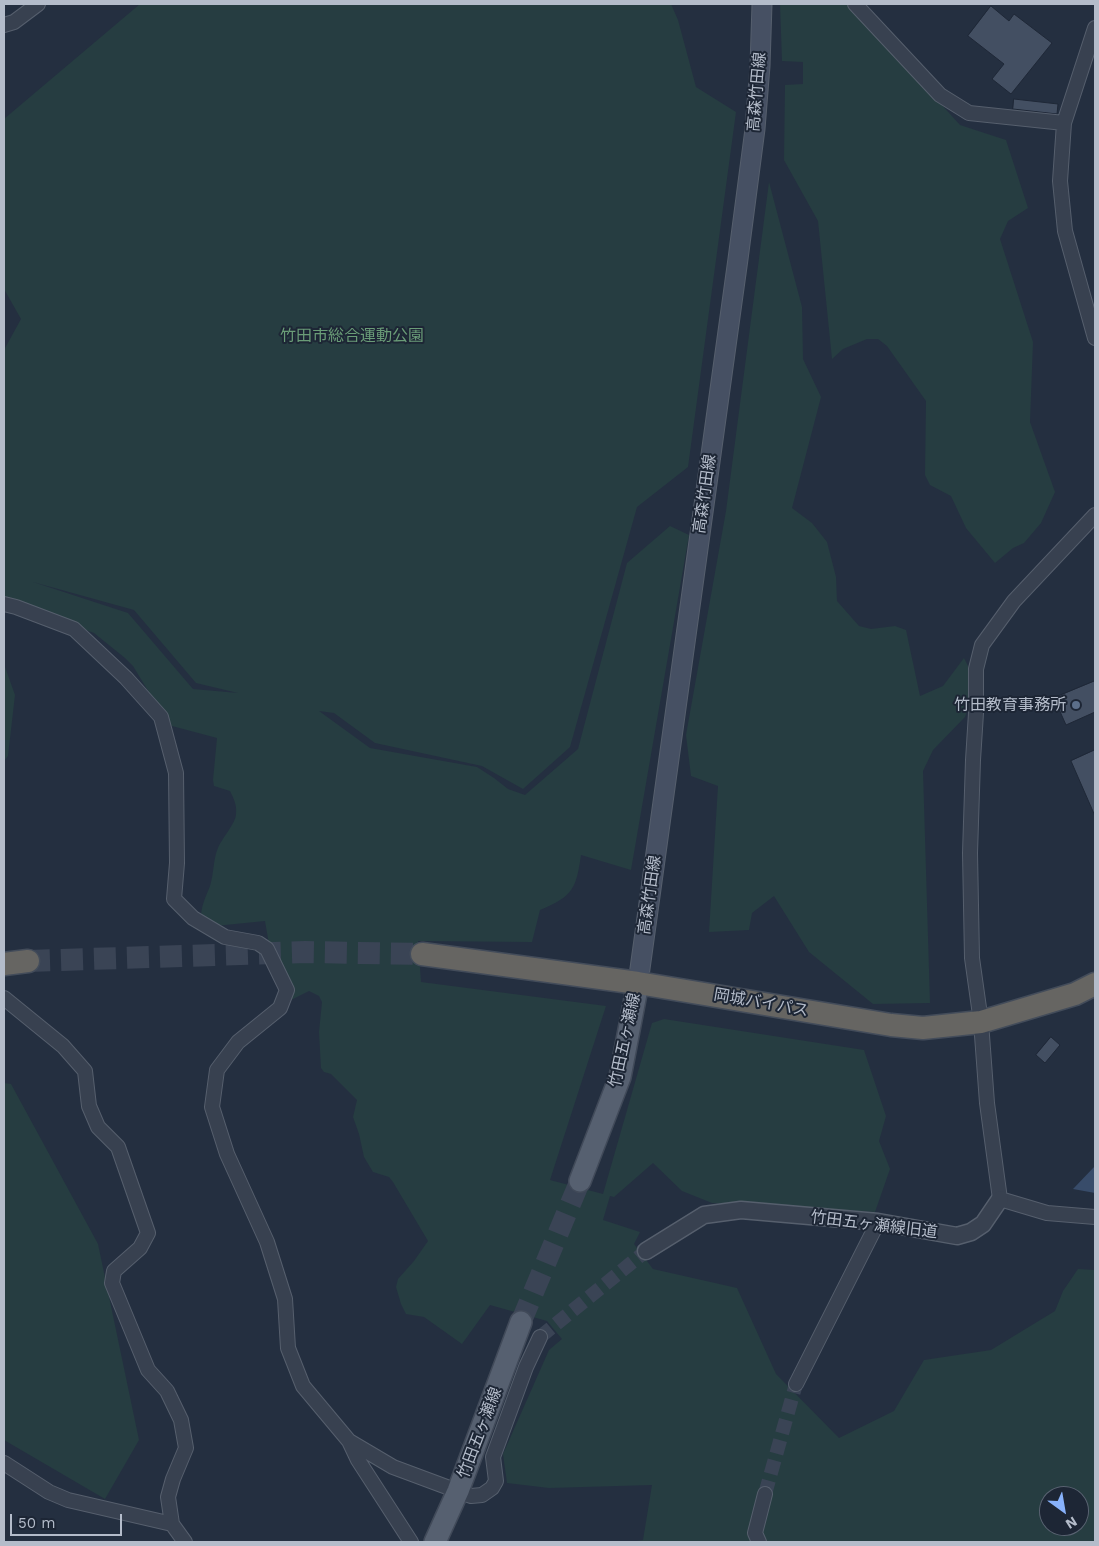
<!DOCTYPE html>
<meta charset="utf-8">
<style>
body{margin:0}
#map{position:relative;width:1099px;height:1546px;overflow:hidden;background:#242f40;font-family:"Work Sans",sans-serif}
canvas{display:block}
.frame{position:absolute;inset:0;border:5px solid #b4bcca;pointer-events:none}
.north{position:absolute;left:1039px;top:1486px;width:50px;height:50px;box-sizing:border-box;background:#1d2635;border:1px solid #596271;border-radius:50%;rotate:148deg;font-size:14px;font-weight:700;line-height:20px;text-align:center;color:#b4bcca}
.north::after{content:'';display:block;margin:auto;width:18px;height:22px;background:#88b2fc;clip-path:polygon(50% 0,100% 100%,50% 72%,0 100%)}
.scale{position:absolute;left:10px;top:1514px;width:112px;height:22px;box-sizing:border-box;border:2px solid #b4bcca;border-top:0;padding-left:6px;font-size:15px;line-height:18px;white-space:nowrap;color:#b4bcca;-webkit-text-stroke:4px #1d2635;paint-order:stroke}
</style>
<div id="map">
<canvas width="1099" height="1546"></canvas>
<div class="frame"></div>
<div class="north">N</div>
<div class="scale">50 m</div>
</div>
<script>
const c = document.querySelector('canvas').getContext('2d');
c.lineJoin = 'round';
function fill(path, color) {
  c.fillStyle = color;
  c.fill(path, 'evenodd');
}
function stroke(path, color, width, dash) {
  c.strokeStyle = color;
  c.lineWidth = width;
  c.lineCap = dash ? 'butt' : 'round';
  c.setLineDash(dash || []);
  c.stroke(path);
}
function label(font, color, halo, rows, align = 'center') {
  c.font = font + ' "Work Sans","Noto Sans JP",sans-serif';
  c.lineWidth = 4;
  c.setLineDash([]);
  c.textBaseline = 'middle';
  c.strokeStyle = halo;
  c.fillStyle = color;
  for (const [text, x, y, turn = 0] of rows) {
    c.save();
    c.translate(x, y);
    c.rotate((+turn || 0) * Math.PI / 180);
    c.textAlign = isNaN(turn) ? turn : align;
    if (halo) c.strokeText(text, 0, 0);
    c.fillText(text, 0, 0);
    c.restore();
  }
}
fill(new Path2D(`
 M 140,4 L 671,4 L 678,20 L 696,87 L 736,112 L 688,467 L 637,507 L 570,747 L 523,789 L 482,766 L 375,743 L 334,713 L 319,711 L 370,748 L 477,767 L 494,778 L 508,789 L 525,795 L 578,749 L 627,563 L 670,526 L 689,535 L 631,870 L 581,855 C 576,889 573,896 540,910 L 532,942 L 418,941 L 421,982 L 606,1006 L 550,1180 L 603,1194 L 652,1023 L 664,1019 L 864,1050 L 886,1116 L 879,1141 L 890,1169 L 875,1212 L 712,1203 L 682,1191 L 653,1163 L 614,1197 L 610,1196 L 603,1220 L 640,1232 L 634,1244 L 653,1269 L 737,1288 L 776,1374 L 839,1438 L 894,1411 L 924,1360 L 991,1350 L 1055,1311 L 1063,1291 L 1078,1269 L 1095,1270 L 1095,1542 L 631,1542 L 643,1540 L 652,1485 L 549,1488 L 507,1483 L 503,1454 L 549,1350 L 562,1339 L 547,1321 L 490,1305 L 462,1344 L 424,1317 L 406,1314 L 401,1304 L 396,1287 L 398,1279 L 414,1261 L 428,1241 L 393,1182 L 389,1177 L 373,1172 L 364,1157 L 359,1134 L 353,1117 L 357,1100 L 331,1074 L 324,1072 L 321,1068 L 319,1032 L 322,1002 L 319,996 L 309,991 L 287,1002 L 271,956 L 265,921 L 215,926 L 201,915 C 202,904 206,896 210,886 C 214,874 213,859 218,848 C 222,838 236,823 236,814 C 237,805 234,799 230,791 L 214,786 L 213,780 L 217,738 L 172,726 L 161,712 L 133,666 L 125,658 L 94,633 L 4,599 L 4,350 L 21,319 L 4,289 L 4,119 ZM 33,582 L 134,610 L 196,683 L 238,693 L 193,689 L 128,613 ZM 1049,1496 L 1079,1496 L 1079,1526 L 1049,1526 Z
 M 780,4 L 850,4 L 960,125 L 1006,140 L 1028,208 L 1008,221 L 1000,239 L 1033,342 L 1030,422 L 1055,492 L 1041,523 L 1024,543 L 1013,548 L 995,563 L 966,528 L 951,496 L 930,485 L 925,475 L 926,401 L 887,346 L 878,339 L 867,339 L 843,349 L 832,359 L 818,221 L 784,160 L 785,85 L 803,84 L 803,62 L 782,61 Z
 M 769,182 L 802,307 L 803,359 L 821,397 L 792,508 L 812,523 L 827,542 L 836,577 L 837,601 L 859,626 L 871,629 L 895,626 L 906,630 L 920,696 L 943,686 L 964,658 L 969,668 L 969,706 L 965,717 L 933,750 L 923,771 L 930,1003 L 873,1004 L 809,952 L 774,896 L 752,913 L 749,930 L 709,932 L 718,786 L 691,776 L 686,735 L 726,511 Z
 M 4,664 L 15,695 L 8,756 L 4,761 Z
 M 4,1083 L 11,1084 L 98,1244 L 139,1440 L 105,1499 L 4,1440 Z`), '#263d41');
fill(new Path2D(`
 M 1095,1166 L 1095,1193 L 1073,1189 Z`), '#384c6a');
const building = new Path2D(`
 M 991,6 L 1009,21 L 1014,14 L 1052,43 L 1011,94 L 992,79 L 1004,64 L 968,36 Z
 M 1014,99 L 1058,104 L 1057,114 L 1013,109 Z
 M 1095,681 L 1095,712 L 1066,725 L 1054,698 Z
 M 1095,750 L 1095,816 L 1071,761 Z
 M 1051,1037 L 1060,1045 L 1045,1063 L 1036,1055 Z`);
fill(building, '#434f62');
stroke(building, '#1f2837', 1);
stroke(new Path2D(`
 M 540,1337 L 646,1251
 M 765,1494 L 796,1384`), '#3a4455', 14, [14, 7]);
stroke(new Path2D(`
 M 521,1322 L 580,1181`), '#3a4455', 21, [21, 11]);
stroke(new Path2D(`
 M 28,961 L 305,952 L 422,954`), '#3a4455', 22, [22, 11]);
const minor = new Path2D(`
 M 855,4 L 940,95 L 969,113 L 1064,123
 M 4,25 L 14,22 L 38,4
 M 1095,28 L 1064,123 L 1060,181 L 1065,231 L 1095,338
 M 1095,515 L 1014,601 L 982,645 L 976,669 L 976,713 L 973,760 L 970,853 L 972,958 L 981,1022 L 987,1103 L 1000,1199 L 1047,1213 L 1095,1217
 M 4,604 L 16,607 L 74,629 L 126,678 L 161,717 L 176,773 L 177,863 L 174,899 L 193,918 L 225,937 L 258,943 L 267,949 L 287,990 L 280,1008 L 238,1042 L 217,1070 L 212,1107 L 227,1154 L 267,1242 L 285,1299 L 288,1348 L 303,1386 L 349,1441 L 358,1460 L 411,1542
 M 4,998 L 63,1046 L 85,1071 L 89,1106 L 98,1127 L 118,1147 L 148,1233 L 140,1248 L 114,1271 L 112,1283 L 148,1370 L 167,1391 L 181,1420 L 186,1448 L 173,1479 L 168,1497 L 172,1524 L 185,1542
 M 796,1384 L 878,1222
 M 349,1441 L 393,1467 L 471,1496 L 482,1495 L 492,1488 L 496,1481 L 493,1457 L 526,1367 L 540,1337
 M 4,1463 L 49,1492 L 68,1500 L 172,1524
 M 759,1542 L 755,1533 L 765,1494`);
const tertiary = new Path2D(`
 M 646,1251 L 704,1215 L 741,1210 L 878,1222 L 957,1236 L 971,1232 L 983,1224 L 1000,1199`);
const secondary = new Path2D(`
 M 638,983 L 738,259 L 755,129 L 760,66 L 762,4`);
const primary = new Path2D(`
 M 580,1181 L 620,1077 L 638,983
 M 435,1542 L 458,1491 L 521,1322`);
const trunk = new Path2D(`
 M 422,954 L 638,983 L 891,1025 L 923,1028 L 981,1022 L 1075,994 L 1095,984
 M 4,964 L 28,961`);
stroke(minor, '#565f6d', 16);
stroke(tertiary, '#565f6d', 19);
stroke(secondary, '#565f6d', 21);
stroke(primary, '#414a59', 24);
stroke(trunk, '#434c5a', 25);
stroke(minor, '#384150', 14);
stroke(tertiary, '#384150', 16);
stroke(secondary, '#465063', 19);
stroke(primary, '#566070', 21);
stroke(trunk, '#666562', 22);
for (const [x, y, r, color] of [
 [1076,705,5,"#5c6f8a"]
]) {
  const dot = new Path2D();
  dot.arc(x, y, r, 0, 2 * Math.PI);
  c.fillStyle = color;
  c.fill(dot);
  stroke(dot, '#1d2635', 2);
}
label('16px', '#b4bcca', '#1d2635', [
 ["高森竹田線",757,92,-85],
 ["高森竹田線",705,494,-82],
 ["高森竹田線",650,895,-82],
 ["岡城バイパス",761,1003,10],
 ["竹田五ヶ瀬線",625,1040,-78],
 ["竹田五ヶ瀬線旧道",874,1225,7],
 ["竹田五ヶ瀬線",480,1433,-69]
]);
label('16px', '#6a9c77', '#1d2635', [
 ["竹田市総合運動公園",352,336]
]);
label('16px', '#b4bcca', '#1d2635', [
 ["竹田教育事務所",1066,705]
], 'right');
</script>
